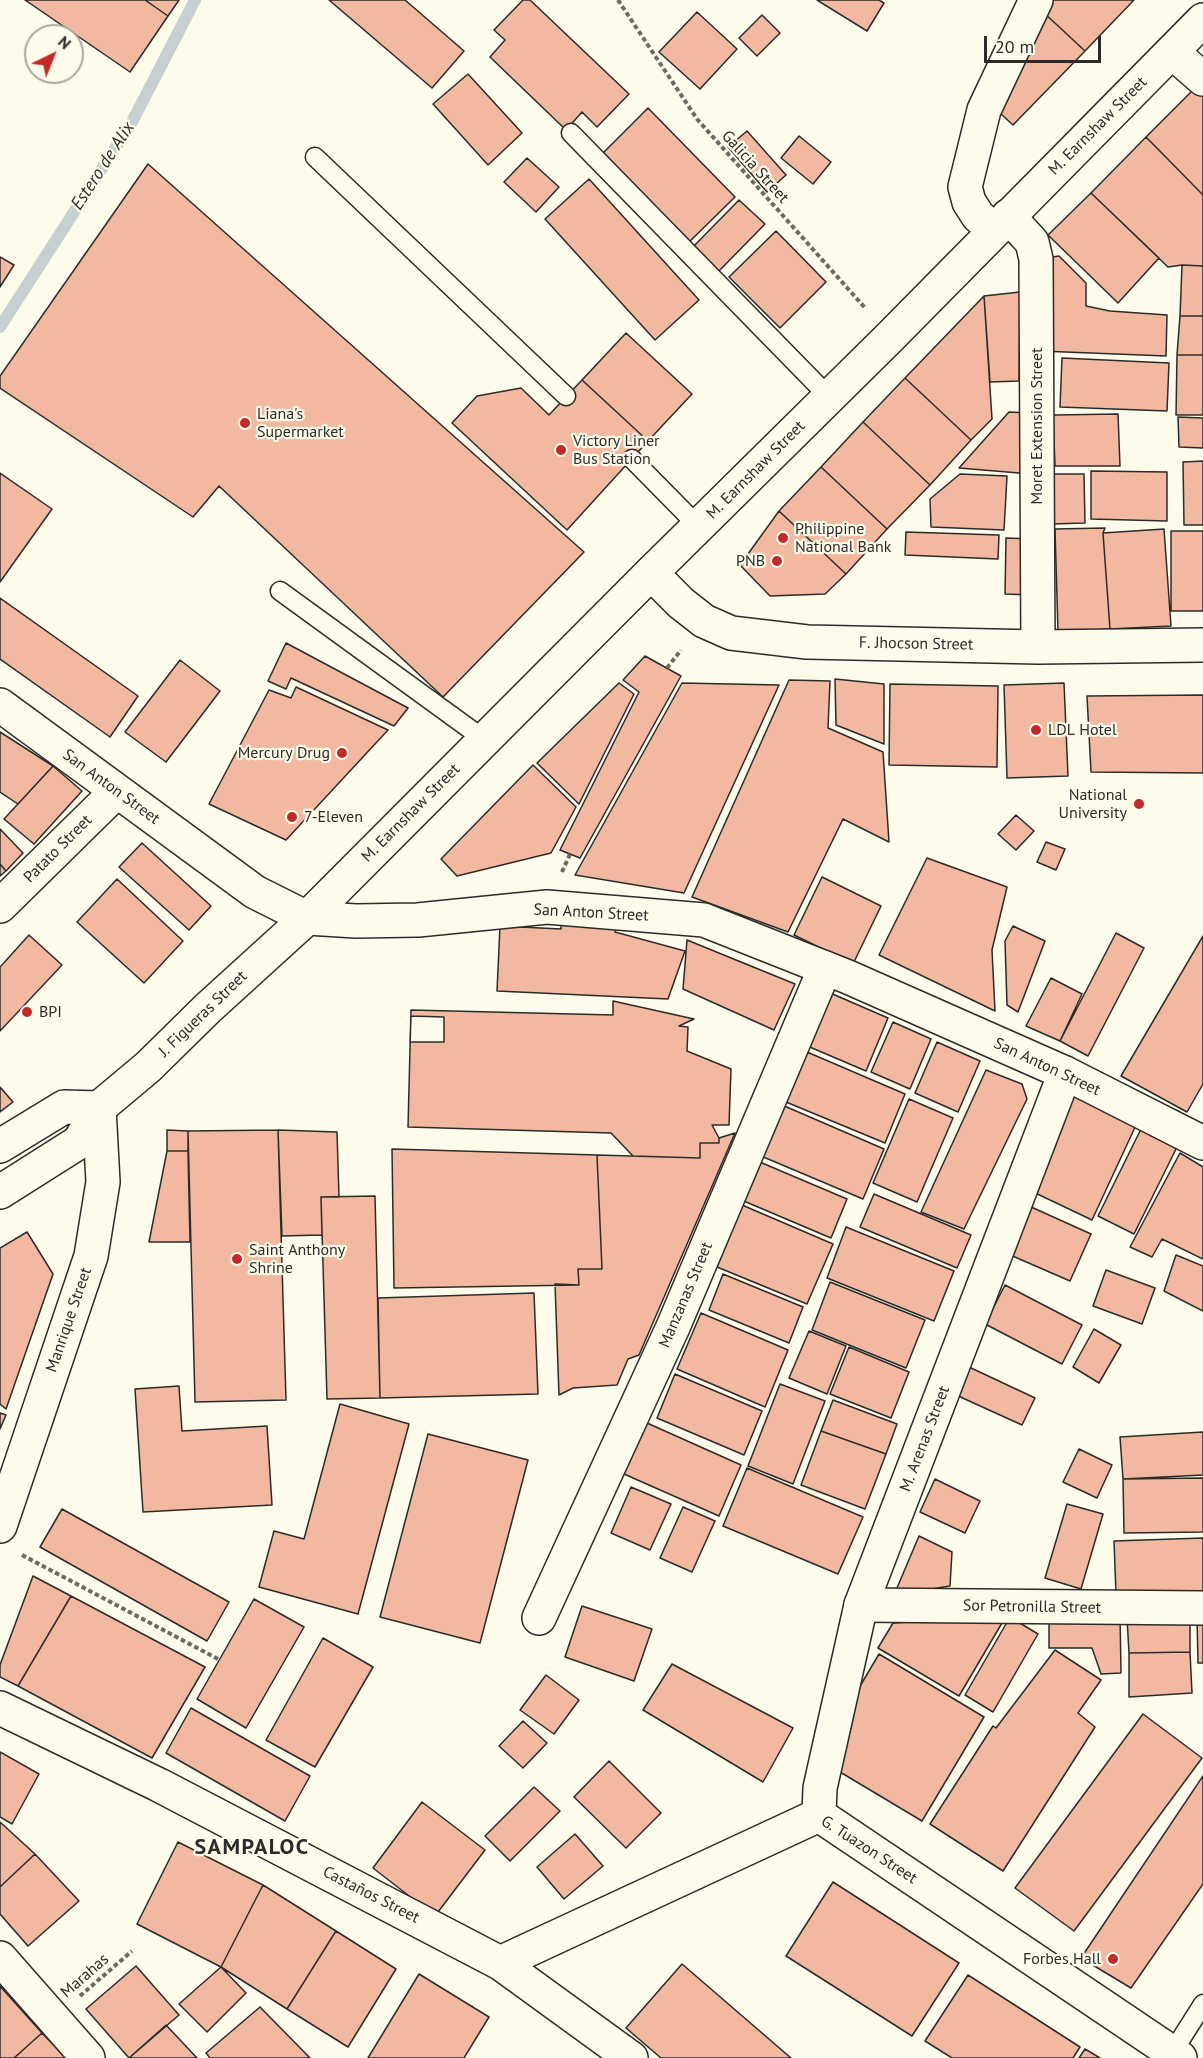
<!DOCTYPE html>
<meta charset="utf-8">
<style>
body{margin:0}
#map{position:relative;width:1203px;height:2058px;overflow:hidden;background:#fdfbea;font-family:"PT Sans",sans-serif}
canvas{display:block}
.north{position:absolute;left:24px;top:24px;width:60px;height:60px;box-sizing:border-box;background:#fdfbea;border:2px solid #a9a89e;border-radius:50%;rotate:43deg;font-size:16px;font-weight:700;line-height:24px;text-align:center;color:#2b2b2b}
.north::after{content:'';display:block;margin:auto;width:21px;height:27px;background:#c62828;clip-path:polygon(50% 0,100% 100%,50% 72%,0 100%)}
.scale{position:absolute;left:984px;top:36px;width:117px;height:27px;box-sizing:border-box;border:3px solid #2b2b2b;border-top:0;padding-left:8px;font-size:18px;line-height:21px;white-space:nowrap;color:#2b2b2b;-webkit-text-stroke:4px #fdfbea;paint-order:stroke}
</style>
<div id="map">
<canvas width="1203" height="2058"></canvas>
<div class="north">N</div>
<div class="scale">20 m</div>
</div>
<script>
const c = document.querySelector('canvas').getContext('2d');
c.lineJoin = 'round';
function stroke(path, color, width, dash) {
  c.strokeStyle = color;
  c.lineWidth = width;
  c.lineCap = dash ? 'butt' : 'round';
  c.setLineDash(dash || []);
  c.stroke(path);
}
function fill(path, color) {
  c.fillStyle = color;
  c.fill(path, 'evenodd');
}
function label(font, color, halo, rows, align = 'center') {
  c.font = font + ' "PT Sans",sans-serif';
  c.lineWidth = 4.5;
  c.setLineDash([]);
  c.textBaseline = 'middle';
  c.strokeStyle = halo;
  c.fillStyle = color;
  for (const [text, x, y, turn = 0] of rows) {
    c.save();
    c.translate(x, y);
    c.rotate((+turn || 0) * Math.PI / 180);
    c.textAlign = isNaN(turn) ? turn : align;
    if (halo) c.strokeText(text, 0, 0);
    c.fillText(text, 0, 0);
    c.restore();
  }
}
stroke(new Path2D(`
 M 0,327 L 132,122 L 195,0`), '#c7d0d0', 12);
const building = new Path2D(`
 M 25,0 L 145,0 L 168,16 L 130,72 Z
 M 145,0 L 179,0 L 168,16 Z
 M 329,0 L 405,0 L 464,51 L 432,88 Z
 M 523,0 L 530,0 L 629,94 L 597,127 L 582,112 L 566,130 L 490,57 L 505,40 L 494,30 Z
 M 817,0 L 879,0 L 884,3 L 867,31 Z
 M 1048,0 L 1134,0 L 1085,51 L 1042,11 Z
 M 1042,11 L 1085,51 L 1013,125 L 989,103 Z
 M 697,12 L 737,49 L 700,89 L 659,52 Z
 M 762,15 L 780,33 L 757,56 L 739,38 Z
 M 468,74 L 522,133 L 488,165 L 433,104 Z
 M 1196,87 L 1203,94 L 1203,195 L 1146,137 Z
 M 648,108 L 735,197 L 685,246 L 598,158 Z
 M 747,131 L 786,175 L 767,192 L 728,147 Z
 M 799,136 L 831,162 L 813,184 L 781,158 Z
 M 1146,137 L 1203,195 L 1203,266 L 1182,265 L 1168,267 L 1091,193 Z
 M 527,158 L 559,187 L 536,212 L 504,182 Z
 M 148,164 L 584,552 L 443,697 L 219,486 L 193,517 L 0,388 L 0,376 Z
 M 589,179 L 699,300 L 655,340 L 545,219 Z
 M 1091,193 L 1159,258 L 1118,303 L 1048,235 Z
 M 739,200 L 765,224 L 717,273 L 692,248 Z
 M 776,231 L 826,282 L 780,328 L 729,277 Z
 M 1059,256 L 1086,283 L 1086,306 L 1110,311 L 1167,315 L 1166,356 L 1040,351 L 1046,258 Z
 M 0,257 L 14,265 L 0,287 Z
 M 1182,265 L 1203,266 L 1203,316 L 1180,316 Z
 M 1020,292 L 1019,381 L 990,382 L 984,296 Z
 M 984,296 L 992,419 L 971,440 L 905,378 Z
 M 1180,316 L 1203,316 L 1203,355 L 1177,355 Z
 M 626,333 L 692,394 L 648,441 L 582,380 Z
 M 1177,355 L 1203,355 L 1203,415 L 1176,415 Z
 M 1062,358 L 1169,363 L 1167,411 L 1060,407 Z
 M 905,378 L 971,440 L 930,485 L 863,422 Z
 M 582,380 L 648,441 L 567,530 L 452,423 L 477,396 L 521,388 L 549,415 Z
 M 1009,412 L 1031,413 L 1031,474 L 959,468 Z
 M 1118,414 L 1120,466 L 1055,466 L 1053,415 Z
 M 1178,417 L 1203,418 L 1203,448 L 1179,447 Z
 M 863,422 L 930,485 L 887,529 L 821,467 Z
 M 1203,461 L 1203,525 L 1184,525 L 1183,462 Z
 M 821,467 L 887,529 L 846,574 L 779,511 Z
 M 1091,471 L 1167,472 L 1167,521 L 1091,519 Z
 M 0,473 L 52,509 L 0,582 Z
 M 960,474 L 1007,476 L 1004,530 L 931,527 L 930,499 Z
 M 1050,474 L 1084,474 L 1085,523 L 1051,524 Z
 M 779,511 L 846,574 L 825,594 L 770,596 L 740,565 Z
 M 1105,528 L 1103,533 L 1110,629 L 1058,632 L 1055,529 Z
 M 1164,529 L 1171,626 L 1110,629 L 1103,533 Z
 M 1171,531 L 1203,531 L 1203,611 L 1171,611 Z
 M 906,532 L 999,535 L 998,559 L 905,555 Z
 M 1006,538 L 1032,539 L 1032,595 L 1005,594 Z
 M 0,598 L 138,696 L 110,737 L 0,659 Z
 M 286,643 L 408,708 L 394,726 L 291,678 L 286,689 L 268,681 Z
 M 645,656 L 681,676 L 580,858 L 560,850 L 639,692 L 623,680 Z
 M 180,660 L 220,691 L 166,762 L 125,732 Z
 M 835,679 L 884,684 L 884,744 L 836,725 Z
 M 789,680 L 830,681 L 828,728 L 883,752 L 889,842 L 843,819 L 788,932 L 692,897 Z
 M 619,683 L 634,694 L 579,804 L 537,763 Z
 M 682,683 L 779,685 L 684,893 L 575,875 Z
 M 1064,683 L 1068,776 L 1007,778 L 1004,685 Z
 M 890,684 L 998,686 L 997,767 L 889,765 Z
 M 296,687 L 388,730 L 286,840 L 209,804 L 269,690 L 291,698 Z
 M 1203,695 L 1203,773 L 1091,772 L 1087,696 Z
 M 0,732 L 53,766 L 18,804 L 0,792 Z
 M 533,765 L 576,807 L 551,853 L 457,876 L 441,859 Z
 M 53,766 L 82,791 L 34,844 L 4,819 Z
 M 1016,815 L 1034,831 L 1016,850 L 998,834 Z
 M 0,829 L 23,853 L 6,871 L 0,864 Z
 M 1046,842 L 1065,849 L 1056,870 L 1037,862 Z
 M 142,843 L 211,906 L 189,930 L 119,867 Z
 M 927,858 L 1007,887 L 992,950 L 995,1011 L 879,955 Z
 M 0,864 L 6,871 L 0,876 Z
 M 822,877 L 881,906 L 853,964 L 794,935 Z
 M 117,879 L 183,941 L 144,983 L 77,922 Z
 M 561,922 L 616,925 L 615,932 L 685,951 L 668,999 L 497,991 L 500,926 L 561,929 Z
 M 1013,926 L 1045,941 L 1018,1012 L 1007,1005 L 1005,941 Z
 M 1116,933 L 1144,948 L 1088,1056 L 1060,1041 Z
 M 29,935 L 62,965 L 0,1031 L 0,967 Z
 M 1203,936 L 1203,1084 L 1187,1112 L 1121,1076 Z
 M 687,940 L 795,984 L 774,1030 L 683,989 Z
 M 1051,978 L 1082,994 L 1060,1041 L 1026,1026 Z
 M 828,992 L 888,1018 L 866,1071 L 805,1045 Z
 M 613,1001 L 694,1019 L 679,1026 L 688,1027 L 687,1051 L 731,1069 L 729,1125 L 712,1125 L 719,1138 L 719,1143 L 700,1143 L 700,1158 L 633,1156 L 611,1133 L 408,1127 L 411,1010 L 613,1015 Z
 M 411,1016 L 444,1017 L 444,1042 L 410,1042 Z
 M 893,1022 L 931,1039 L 910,1089 L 871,1072 Z
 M 937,1042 L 980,1061 L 958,1112 L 915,1093 Z
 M 807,1052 L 905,1094 L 885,1143 L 786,1102 Z
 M 986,1070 L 1022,1084 L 1027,1099 L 964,1229 L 921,1212 Z
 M 0,1087 L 13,1102 L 0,1112 Z
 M 1074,1093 L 1137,1123 L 1092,1220 L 1029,1190 Z
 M 909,1099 L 953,1118 L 917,1202 L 873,1183 Z
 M 782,1105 L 884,1149 L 863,1199 L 761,1156 Z
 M 1142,1127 L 1178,1145 L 1134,1234 L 1098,1216 Z
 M 167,1130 L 188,1131 L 188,1151 L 167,1151 Z
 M 278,1130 L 286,1400 L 195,1402 L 188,1131 Z
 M 278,1130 L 337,1132 L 339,1197 L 321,1197 L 322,1235 L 282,1236 Z
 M 735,1133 L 639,1355 L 628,1359 L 617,1385 L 573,1388 L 559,1395 L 555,1284 L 579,1285 L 578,1269 L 602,1269 L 597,1155 L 700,1158 L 700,1143 L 719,1143 L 719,1138 Z
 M 392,1149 L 597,1155 L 602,1269 L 578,1269 L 579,1285 L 394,1288 Z
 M 167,1151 L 188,1151 L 190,1242 L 149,1242 Z
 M 1180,1153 L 1203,1167 L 1203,1259 L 1162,1239 L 1152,1257 L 1130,1247 Z
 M 755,1160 L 847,1199 L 831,1238 L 739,1199 Z
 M 874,1194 L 971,1235 L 957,1268 L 860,1227 Z
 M 375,1196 L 380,1398 L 327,1399 L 321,1197 Z
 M 742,1205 L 833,1244 L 807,1304 L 717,1267 Z
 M 1029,1206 L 1091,1234 L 1070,1281 L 1008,1254 Z
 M 846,1227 L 954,1271 L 934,1321 L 827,1278 Z
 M 27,1232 L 53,1274 L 6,1409 L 0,1404 L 0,1248 Z
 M 1176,1255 L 1203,1266 L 1203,1311 L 1164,1291 Z
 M 1106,1270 L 1155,1288 L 1142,1324 L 1093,1306 Z
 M 723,1274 L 803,1307 L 789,1343 L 709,1310 Z
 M 830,1282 L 925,1320 L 906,1368 L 812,1330 Z
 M 1005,1285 L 1082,1325 L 1062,1364 L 985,1324 Z
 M 534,1293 L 538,1394 L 380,1398 L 378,1298 Z
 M 701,1313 L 788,1350 L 765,1407 L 677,1369 Z
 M 1094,1329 L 1121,1345 L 1099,1383 L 1073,1367 Z
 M 809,1331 L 846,1346 L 827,1394 L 789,1378 Z
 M 849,1347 L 909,1372 L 891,1418 L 830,1394 Z
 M 969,1367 L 1035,1398 L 1022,1425 L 956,1395 Z
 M 675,1374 L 762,1411 L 744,1455 L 657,1418 Z
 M 780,1384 L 825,1401 L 793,1484 L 748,1466 Z
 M 179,1386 L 182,1431 L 267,1426 L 272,1505 L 143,1512 L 135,1389 Z
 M 833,1400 L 897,1424 L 886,1454 L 821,1431 Z
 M 340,1404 L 409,1424 L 358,1614 L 259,1587 L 274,1531 L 304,1539 Z
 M 0,1413 L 6,1415 L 0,1429 Z
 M 647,1423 L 741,1465 L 719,1516 L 624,1474 Z
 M 821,1431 L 886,1454 L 865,1509 L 801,1485 Z
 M 1203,1432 L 1203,1475 L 1123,1479 L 1120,1437 Z
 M 428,1434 L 528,1460 L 480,1643 L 380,1617 Z
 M 1079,1449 L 1112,1465 L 1097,1498 L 1063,1482 Z
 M 747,1468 L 863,1517 L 838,1574 L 723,1526 Z
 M 1203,1478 L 1203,1532 L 1124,1533 L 1123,1479 Z
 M 935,1479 L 980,1501 L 965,1533 L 920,1512 Z
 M 631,1487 L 671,1504 L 650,1550 L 611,1533 Z
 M 1067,1504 L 1103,1514 L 1081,1589 L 1045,1578 Z
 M 683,1507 L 715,1521 L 692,1572 L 660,1558 Z
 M 62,1509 L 229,1602 L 207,1641 L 40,1547 Z
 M 919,1536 L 952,1552 L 950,1586 L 894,1595 Z
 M 1203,1538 L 1203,1591 L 1116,1594 L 1114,1541 Z
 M 33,1576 L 71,1596 L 18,1686 L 0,1677 L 0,1665 Z
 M 71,1596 L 205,1667 L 152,1758 L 18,1686 Z
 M 254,1599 L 304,1627 L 246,1728 L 197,1699 Z
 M 582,1606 L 652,1629 L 634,1681 L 565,1657 Z
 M 1190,1613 L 1190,1652 L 1129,1653 L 1127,1618 Z
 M 1120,1614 L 1121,1673 L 1101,1674 L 1092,1648 L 1049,1648 L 1049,1615 Z
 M 991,1617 L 1002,1623 L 959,1696 L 878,1648 L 893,1623 Z
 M 1010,1617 L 1038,1634 L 993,1712 L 965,1695 Z
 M 1197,1617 L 1203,1617 L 1203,1663 L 1198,1663 Z
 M 323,1638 L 373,1667 L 315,1767 L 266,1740 Z
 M 1055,1650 L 1101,1680 L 1078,1713 L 1095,1727 L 1003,1871 L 930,1824 L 993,1726 L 996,1728 Z
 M 1190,1652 L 1192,1693 L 1129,1697 L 1129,1653 Z
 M 879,1654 L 984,1717 L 922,1821 L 830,1766 L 843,1715 Z
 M 672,1664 L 793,1728 L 763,1782 L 643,1710 Z
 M 546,1675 L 579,1700 L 554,1734 L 520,1710 Z
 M 191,1708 L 310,1776 L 285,1821 L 166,1753 Z
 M 1143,1714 L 1202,1758 L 1074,1931 L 1015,1888 Z
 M 523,1721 L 547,1743 L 523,1768 L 499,1746 Z
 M 0,1752 L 39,1774 L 12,1824 L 0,1817 Z
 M 609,1761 L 661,1813 L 626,1848 L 574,1797 Z
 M 1203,1776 L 1203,1884 L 1131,1988 L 1081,1958 Z
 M 534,1787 L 560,1811 L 510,1861 L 485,1836 Z
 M 422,1802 L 485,1850 L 435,1916 L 373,1868 Z
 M 0,1822 L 35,1854 L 0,1887 Z
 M 575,1834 L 603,1866 L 564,1899 L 537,1867 Z
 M 178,1842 L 263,1885 L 221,1967 L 137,1924 Z
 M 35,1854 L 79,1901 L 28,1946 L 0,1914 L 0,1887 Z
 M 833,1882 L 959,1963 L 912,2036 L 786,1956 Z
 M 263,1885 L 336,1931 L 287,2009 L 221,1967 Z
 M 336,1931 L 396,1969 L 348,2047 L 287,2009 Z
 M 682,1964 L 791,2058 L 661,2058 L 626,2028 Z
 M 136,1966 L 179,2015 L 129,2058 L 86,2009 Z
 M 221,1967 L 246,1993 L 207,2032 L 179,2004 Z
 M 419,1974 L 489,2017 L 464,2058 L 368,2058 Z
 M 968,1975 L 1080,2047 L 1073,2058 L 952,2058 L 925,2041 Z
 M 0,1986 L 42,2033 L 14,2058 L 0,2058 Z
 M 260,2007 L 310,2058 L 210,2058 L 206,2053 Z
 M 166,2025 L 197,2058 L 129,2058 Z
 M 42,2033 L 66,2058 L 14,2058 Z
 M 1085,2049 L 1100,2058 L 1079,2058 Z`);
fill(building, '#f2b8a0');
stroke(building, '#2b2b2b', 1.5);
const lane = new Path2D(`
 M 571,133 L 829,397
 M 315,157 L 566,396
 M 632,459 L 699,527
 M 280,591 L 485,740
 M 1172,2053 L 1203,2004`);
const street = new Path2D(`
 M 1172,52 L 1203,79
 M 1008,216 L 1032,242 L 1036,259 L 1038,647
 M 994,230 L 978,216 L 969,202 L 965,187 L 984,110 L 1036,0
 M 651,573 L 681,603 L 704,621 L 731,633 L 807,642 L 1038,647 L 1203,645
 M 0,705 L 255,892 L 307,918
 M 0,906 L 117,791
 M 1065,1073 L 1203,1143
 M 0,1526 L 91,1256 L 103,1182 L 99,1108
 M 861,1605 L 1203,1608
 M 539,1618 L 673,1327 L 825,968
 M 0,1708 L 159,1785 L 500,1963 L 631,2058
 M 0,1958 L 88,2058
 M 500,1963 L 819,1815`);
const secondary = new Path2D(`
 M 307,918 L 356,921 L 418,920 L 547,907 L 704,920 L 848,977 L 1065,1073 L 861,1605 L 820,1788 L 819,1815 L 1180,2058
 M 0,1146 L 64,1107 L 99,1108
 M 0,1192 L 79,1142 L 99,1108 L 148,1067 L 208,1008 L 307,918 L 651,573 L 890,337 L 1203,20`);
stroke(lane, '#2b2b2b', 21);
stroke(street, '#2b2b2b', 36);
stroke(secondary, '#2b2b2b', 36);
stroke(new Path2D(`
 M 618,0 L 697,119 L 866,309
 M 667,668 L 681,650
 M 562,872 L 570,854
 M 22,1555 L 218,1659
 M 80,1996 L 132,1951`), '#6a6964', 4, [4.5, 3]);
stroke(lane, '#fdfbea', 18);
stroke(street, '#fdfbea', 33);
stroke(secondary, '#fdfbea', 33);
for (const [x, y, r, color] of [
 [245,423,6,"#c62828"],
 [561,450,6,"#c62828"],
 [783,538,6,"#c62828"],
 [777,561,6,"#c62828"],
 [1036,730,6,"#c62828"],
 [342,753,6,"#c62828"],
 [1139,804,6,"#c62828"],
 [292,817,6,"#c62828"],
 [27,1012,6,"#c62828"],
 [237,1259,6,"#c62828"],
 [1113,1959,6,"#c62828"]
]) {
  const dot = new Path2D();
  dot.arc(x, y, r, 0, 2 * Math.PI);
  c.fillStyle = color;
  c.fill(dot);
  stroke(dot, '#fdfbea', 2);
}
label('16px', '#2b2b2b', '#fdfbea', [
 ["M. Earnshaw Street",1098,126,-45],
 ["Galicia Street",755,167,48],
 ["Moret Extension Street",1037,426,-90],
 ["M. Earnshaw Street",756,470,-45],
 ["F. Jhocson Street",916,644,1],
 ["San Anton Street",111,787,36],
 ["M. Earnshaw Street",411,813,-45],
 ["Patato Street",58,849,-45],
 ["San Anton Street",591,913,3],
 ["J. Figueras Street",203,1014,-44],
 ["San Anton Street",1047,1067,25],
 ["Manzanas Street",686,1295,-67],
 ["Manrique Street",69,1320,-71],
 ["M. Arenas Street",925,1439,-69],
 ["Sor Petronilla Street",1032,1607,1],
 ["G. Tuazon Street",869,1850,33],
 ["Castaños Street",371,1895,27],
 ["Marahas",85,1976,-41]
]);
label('16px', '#2b2b2b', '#fdfbea', [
 ["Liana's",257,414],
 ["Supermarket",257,432],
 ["Victory Liner",573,441],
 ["Bus Station",573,459],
 ["Philippine",795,529],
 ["National Bank",795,547],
 ["PNB",765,561,"right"],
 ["LDL Hotel",1048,730],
 ["Mercury Drug",330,753,"right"],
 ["National",1127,795,"right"],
 ["University",1127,813,"right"],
 ["7-Eleven",304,817],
 ["BPI",39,1012],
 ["Saint Anthony",249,1250],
 ["Shrine",249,1268],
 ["Forbes Hall",1101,1959,"right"]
], 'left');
label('italic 18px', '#2b2b2b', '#fdfbea', [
 ["Estero de Alix",103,166,-57]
]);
c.letterSpacing = '1.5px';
label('bold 22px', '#2b2b2b', '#fdfbea', [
 ["SAMPALOC",252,1848]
]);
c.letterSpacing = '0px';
</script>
